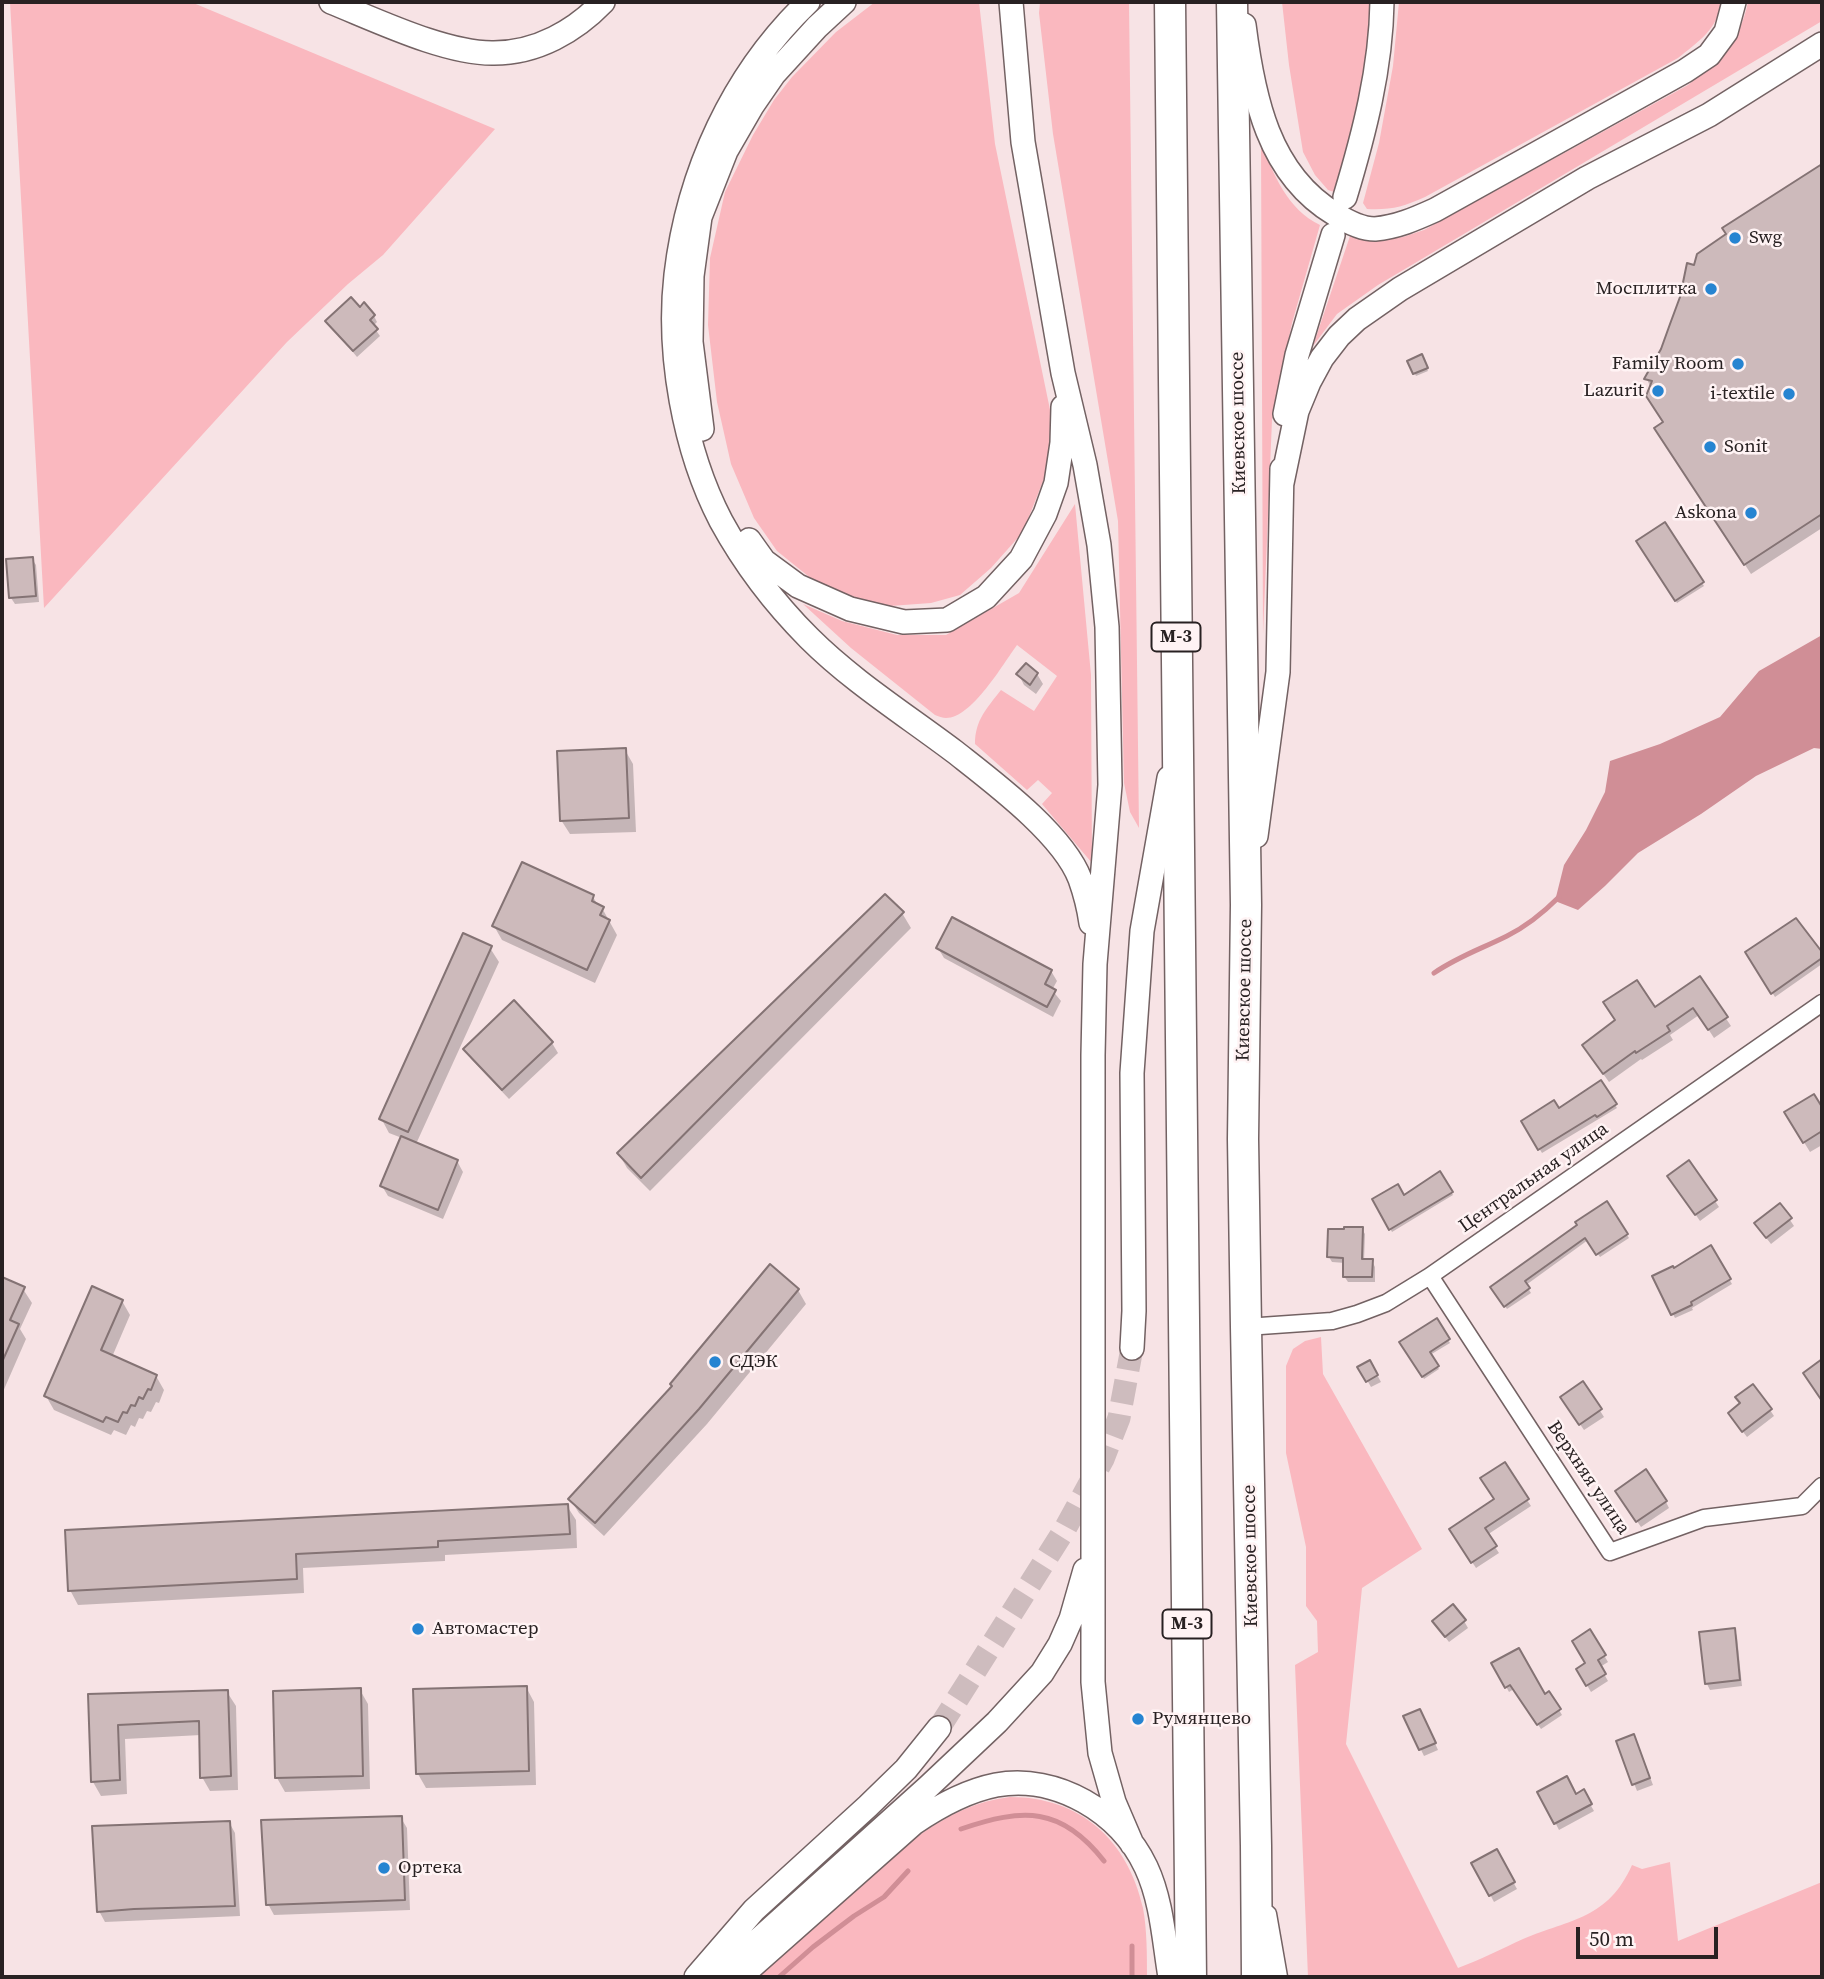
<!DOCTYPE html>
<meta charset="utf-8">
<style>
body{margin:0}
#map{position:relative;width:1824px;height:1979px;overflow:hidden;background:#f7e3e5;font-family:"Source Serif 4",serif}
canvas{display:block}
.frame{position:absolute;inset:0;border:4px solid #282122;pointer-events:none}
.scale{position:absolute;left:1576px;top:1927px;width:142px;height:32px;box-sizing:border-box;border:4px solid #282122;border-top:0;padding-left:9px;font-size:21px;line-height:24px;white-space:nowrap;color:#282122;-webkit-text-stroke:5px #fff3f4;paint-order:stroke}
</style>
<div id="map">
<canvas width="1824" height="1979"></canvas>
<div class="frame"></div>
<div class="scale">50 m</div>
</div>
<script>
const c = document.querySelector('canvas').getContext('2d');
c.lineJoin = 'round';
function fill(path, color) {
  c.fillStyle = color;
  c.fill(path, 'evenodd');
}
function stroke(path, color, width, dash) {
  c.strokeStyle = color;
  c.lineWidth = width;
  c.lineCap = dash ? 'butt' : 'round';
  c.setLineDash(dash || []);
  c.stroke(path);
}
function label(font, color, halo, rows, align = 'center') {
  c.font = font + ' "Source Serif 4",serif';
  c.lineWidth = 5;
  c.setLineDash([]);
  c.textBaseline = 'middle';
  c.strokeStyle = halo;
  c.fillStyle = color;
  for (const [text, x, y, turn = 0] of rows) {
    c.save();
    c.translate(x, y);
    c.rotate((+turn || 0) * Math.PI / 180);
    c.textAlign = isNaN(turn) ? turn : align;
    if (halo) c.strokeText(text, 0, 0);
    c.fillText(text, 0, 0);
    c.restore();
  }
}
fill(new Path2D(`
 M 10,2 L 191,2 L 495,129 L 383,255 L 348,284 L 287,342 L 44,608 Z
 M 875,2 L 979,2 L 995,144 L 1054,429 L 1047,471 L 1023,532 L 991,568 L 960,595 L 931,603 L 890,606 L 843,596 L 818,584 L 777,551 L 754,518 L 731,464 L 717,402 L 708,325 L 710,258 L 725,192 L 753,135 L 774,100 L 792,77 L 836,32 Z
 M 1040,2 L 1129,2 L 1139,828 L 1130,812 L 1124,783 L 1118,521 L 1053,134 L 1039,13 Z
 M 1282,2 L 1373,2 C 1367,67 1355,131 1337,193 L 1328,190 L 1315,175 L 1303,152 L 1289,65 Z
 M 1399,2 L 1721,2 C 1719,28 1697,43 1678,58 L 1425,197 C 1403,207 1391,210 1367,209 L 1363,203 L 1379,143 L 1393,66 Z
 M 1748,2 L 1822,2 L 1822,21 L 1378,285 L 1337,314 L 1313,346 L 1350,236 L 1374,241 L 1403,237 L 1424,230 L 1688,85 C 1718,61 1740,42 1748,2 Z
 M 1261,143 C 1274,175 1287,209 1320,225 L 1292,323 L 1272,420 L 1263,634 Z
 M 1075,504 L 1091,675 L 1092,863 L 1042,804 L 1052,793 L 1038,780 L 1027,790 L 975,744 C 975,720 987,708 1001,690 L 1034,711 L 1057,676 L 1017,645 C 1003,664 972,718 946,718 C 943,718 938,716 935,715 L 851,648 L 803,604 L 842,621 L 897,635 L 946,635 L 1019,593 Z
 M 1321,1337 L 1323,1374 L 1422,1549 L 1362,1588 L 1346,1744 L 1458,1968 C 1480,1960 1501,1949 1523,1939 C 1571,1919 1608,1919 1632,1865 L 1642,1869 L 1670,1862 L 1678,1941 L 1822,1882 L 1822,1977 L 1308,1977 L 1295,1665 L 1318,1652 L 1317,1621 L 1306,1606 L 1306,1547 L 1286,1453 L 1286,1366 L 1293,1349 L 1305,1341 Z
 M 1010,1797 C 1080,1797 1128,1840 1143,1908 C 1147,1930 1147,1954 1147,1977 L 758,1977 C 787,1951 816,1925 845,1898 C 893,1855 943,1805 1010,1797 Z`), '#fab8bf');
fill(new Path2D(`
 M 1822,635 L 1822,749 L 1814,748 L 1756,776 L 1701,814 L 1638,853 L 1605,886 L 1578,910 L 1555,901 L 1564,865 L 1586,830 L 1605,792 L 1610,761 L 1660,744 L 1720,717 L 1759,671 Z`), '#d08e96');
fill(new Path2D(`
 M 1822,167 L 1822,528 L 1751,574 L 1663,439 L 1665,423 L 1647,379 L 1663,350 L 1695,267 L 1728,235 L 1724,228 Z
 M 360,309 L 374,316 L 377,322 L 373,326 L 380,336 L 357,357 L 327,321 Z
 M 1421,357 L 1428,371 L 1416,376 L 1409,362 Z
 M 1664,525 L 1704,586 L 1677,603 L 1638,542 Z
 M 32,559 L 36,565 L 39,602 L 15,604 L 11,598 Z
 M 1037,674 L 1043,684 L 1036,694 L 1024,685 L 1019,675 Z
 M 625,750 L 633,764 L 636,832 L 570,834 L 561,820 Z
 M 593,897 L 599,907 L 602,908 L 617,935 L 595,983 L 502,940 L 494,926 Z
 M 902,913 L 911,928 L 650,1191 L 627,1168 L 619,1154 Z
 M 1796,920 L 1822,955 L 1822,964 L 1775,997 L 1747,952 Z
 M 490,948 L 499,962 L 416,1144 L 457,1161 L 463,1172 L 443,1219 L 388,1196 L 382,1186 L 402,1138 L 389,1133 L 381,1118 Z
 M 938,948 L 1051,971 L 1057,981 L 1052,990 L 1061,1001 L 1053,1017 L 944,958 Z
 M 1699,978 L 1731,1026 L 1714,1038 L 1699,1015 L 1670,1035 L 1673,1040 L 1642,1060 L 1641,1059 L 1609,1082 L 1589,1054 Z
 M 552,1043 L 558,1053 L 509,1099 L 471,1059 L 465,1049 Z
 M 1600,1082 L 1617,1108 L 1542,1153 L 1523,1122 L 1558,1110 Z
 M 1814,1096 L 1822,1110 L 1822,1145 L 1810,1152 L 1786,1113 Z
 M 1439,1174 L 1453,1195 L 1392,1232 L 1374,1199 L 1404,1197 Z
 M 1673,1182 L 1715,1201 L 1719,1207 L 1700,1221 Z
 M 1606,1204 L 1629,1238 L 1600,1257 L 1588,1240 L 1526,1285 L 1531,1293 L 1507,1309 L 1492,1288 Z
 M 1780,1205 L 1794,1226 L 1771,1244 L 1760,1230 Z
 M 1362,1229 L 1365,1234 L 1364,1261 L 1372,1261 L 1375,1267 L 1375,1282 L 1348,1282 L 1344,1276 L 1345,1263 L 1332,1262 L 1329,1257 Z
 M 1711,1248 L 1732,1284 L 1692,1308 L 1693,1310 L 1675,1318 L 1654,1277 L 1673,1270 Z
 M 2,1279 L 23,1289 L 32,1303 L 20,1329 L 26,1339 L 2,1394 Z
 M 798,1290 L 806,1304 L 707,1424 L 604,1536 L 579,1513 L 570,1499 Z
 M 122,1301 L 130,1315 L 112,1357 L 156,1376 L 164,1390 L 159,1403 L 156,1402 L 151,1412 L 147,1411 L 143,1419 L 139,1418 L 135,1427 L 131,1425 L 126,1435 L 114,1430 L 111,1435 L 54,1410 L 46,1396 Z
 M 1436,1321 L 1450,1343 L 1430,1355 L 1439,1369 L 1424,1379 L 1402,1342 Z
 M 1370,1362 L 1381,1382 L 1371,1387 L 1360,1368 Z
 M 1583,1384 L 1604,1417 L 1584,1430 L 1566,1404 Z
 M 1770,1410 L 1774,1416 L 1747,1437 L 1734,1420 Z
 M 1621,1498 L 1666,1502 L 1669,1508 L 1641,1527 Z
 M 1527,1500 L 1531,1506 L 1487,1535 L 1499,1553 L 1476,1568 L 1455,1536 Z
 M 567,1506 L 576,1520 L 577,1548 L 445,1555 L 445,1561 L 303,1568 L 304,1593 L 78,1605 L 70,1590 Z
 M 1464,1621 L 1468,1628 L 1449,1642 L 1438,1628 Z
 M 1734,1630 L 1737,1636 L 1742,1686 L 1710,1690 L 1707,1684 Z
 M 1590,1632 L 1608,1662 L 1600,1667 L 1608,1681 L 1591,1692 L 1578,1670 L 1587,1664 Z
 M 1494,1664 L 1544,1696 L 1549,1693 L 1562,1715 L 1541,1729 L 1514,1689 L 1509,1692 Z
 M 526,1687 L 534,1702 L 536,1785 L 426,1788 L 418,1774 Z
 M 360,1690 L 368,1704 L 370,1789 L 285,1792 L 277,1778 Z
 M 227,1692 L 236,1706 L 238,1790 L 210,1791 L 202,1777 L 201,1735 L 125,1739 L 127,1794 L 101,1796 L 93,1782 L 90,1696 Z
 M 1405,1717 L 1423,1717 L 1438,1750 L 1424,1756 Z
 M 1618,1742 L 1637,1743 L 1653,1785 L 1637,1791 Z
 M 1583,1792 L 1594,1811 L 1559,1830 L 1540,1793 L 1575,1796 Z
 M 401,1818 L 407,1828 L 410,1910 L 274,1915 L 268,1904 Z
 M 229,1822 L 235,1833 L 240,1916 L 105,1922 L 99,1911 Z
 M 1496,1851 L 1517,1889 L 1494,1902 L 1474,1864 Z
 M 449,1975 L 453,1977 L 398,1977 Z`), '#0003');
stroke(new Path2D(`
 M 1434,973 C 1459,956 1481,949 1507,936 C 1525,927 1545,911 1559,897
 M 961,1829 C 1023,1808 1061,1806 1104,1861
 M 1132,1946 L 1132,1977
 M 779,1977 L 813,1947 L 854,1916 L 884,1897 L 908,1871`), '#d08e96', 5);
const building = new Path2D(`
 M 1822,164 L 1822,514 L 1744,565 L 1654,428 L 1663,422 L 1646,396 L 1652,381 L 1644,379 L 1661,349 L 1670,324 L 1680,297 L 1687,263 L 1694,265 L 1697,254 L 1726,234 L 1722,228 Z
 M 351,297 L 360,307 L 364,302 L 375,315 L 370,320 L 378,329 L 353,351 L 325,321 Z
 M 1422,354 L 1428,368 L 1413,374 L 1407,361 Z
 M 1665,522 L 1704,582 L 1675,601 L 1636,541 Z
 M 33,557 L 36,596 L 9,598 L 6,559 Z
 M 1026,663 L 1038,673 L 1030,685 L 1016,674 Z
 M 626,748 L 629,818 L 560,821 L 557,751 Z
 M 522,862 L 594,895 L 592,901 L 604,907 L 600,915 L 610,920 L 587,970 L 492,926 Z
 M 885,894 L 904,912 L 641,1178 L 617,1153 Z
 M 952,917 L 1052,970 L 1045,984 L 1056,990 L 1047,1007 L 936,948 Z
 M 1796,918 L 1822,952 L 1822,958 L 1771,994 L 1745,952 Z
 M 463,933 L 492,946 L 408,1132 L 379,1119 Z
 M 1700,976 L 1728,1017 L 1708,1030 L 1693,1008 L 1667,1026 L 1670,1031 L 1636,1053 L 1635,1051 L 1603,1074 L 1582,1045 L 1615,1020 L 1603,1002 L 1637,980 L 1655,1007 Z
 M 514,1000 L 553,1042 L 502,1090 L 463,1049 Z
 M 1601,1080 L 1617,1104 L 1597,1117 L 1595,1115 L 1538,1150 L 1521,1121 L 1554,1100 L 1559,1108 Z
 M 1814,1094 L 1822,1107 L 1822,1131 L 1803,1143 L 1784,1112 Z
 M 401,1136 L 458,1160 L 438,1210 L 380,1186 Z
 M 1689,1160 L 1717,1200 L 1695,1215 L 1667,1176 Z
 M 1440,1171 L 1453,1192 L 1389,1230 L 1372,1199 L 1398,1184 L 1404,1195 Z
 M 1607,1201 L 1628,1234 L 1596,1255 L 1585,1238 L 1525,1281 L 1530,1288 L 1504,1307 L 1490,1287 L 1577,1225 L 1575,1222 Z
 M 1780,1203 L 1792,1218 L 1766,1238 L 1754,1223 Z
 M 1344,1227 L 1363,1227 L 1362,1259 L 1373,1259 L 1372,1277 L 1343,1277 L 1343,1258 L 1327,1257 L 1328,1229 L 1344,1229 Z
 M 1711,1245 L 1731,1279 L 1691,1302 L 1692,1305 L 1671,1315 L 1652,1276 L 1673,1266 L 1674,1268 Z
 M 770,1264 L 799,1289 L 699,1409 L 595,1523 L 568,1499 L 672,1386 L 670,1384 Z
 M 2,1277 L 25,1287 L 10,1320 L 19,1324 L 2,1362 Z
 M 92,1286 L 123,1300 L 101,1350 L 157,1375 L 151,1390 L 148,1389 L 143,1399 L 139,1397 L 135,1406 L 131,1405 L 127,1413 L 123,1412 L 118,1422 L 106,1417 L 103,1422 L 44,1396 Z
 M 1437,1318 L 1450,1339 L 1430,1352 L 1439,1366 L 1422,1377 L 1399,1342 Z
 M 1822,1359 L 1822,1401 L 1803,1373 Z
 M 1370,1360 L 1378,1375 L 1366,1382 L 1357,1367 Z
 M 1583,1381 L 1602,1409 L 1579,1425 L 1560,1397 Z
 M 1753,1384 L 1772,1409 L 1742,1432 L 1728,1413 L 1740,1403 L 1735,1397 Z
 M 1505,1462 L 1529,1499 L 1485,1528 L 1497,1546 L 1471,1563 L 1449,1529 L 1494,1499 L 1480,1478 Z
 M 1646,1469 L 1667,1501 L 1636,1522 L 1615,1491 Z
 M 568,1504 L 570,1534 L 438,1541 L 438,1547 L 296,1554 L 297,1579 L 68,1591 L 65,1530 Z
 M 1453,1604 L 1466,1620 L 1445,1637 L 1432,1621 Z
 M 1735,1628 L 1740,1680 L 1705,1684 L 1699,1632 Z
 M 1590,1629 L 1606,1655 L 1598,1660 L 1606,1674 L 1586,1686 L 1576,1669 L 1585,1663 L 1572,1641 Z
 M 1519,1648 L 1545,1694 L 1549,1691 L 1561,1709 L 1537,1725 L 1510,1685 L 1505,1688 L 1491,1663 Z
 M 527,1686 L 529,1771 L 416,1774 L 413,1689 Z
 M 361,1688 L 363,1776 L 275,1778 L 273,1691 Z
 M 228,1690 L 231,1776 L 200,1778 L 199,1721 L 118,1725 L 120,1780 L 91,1782 L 88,1694 Z
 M 1420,1709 L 1436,1743 L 1419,1750 L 1403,1716 Z
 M 1634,1734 L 1650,1778 L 1632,1785 L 1616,1741 Z
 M 1567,1776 L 1576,1794 L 1584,1789 L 1592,1804 L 1554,1824 L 1537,1792 Z
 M 402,1816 L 405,1900 L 266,1905 L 261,1820 Z
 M 230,1821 L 235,1906 L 134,1909 L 97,1912 L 92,1826 Z
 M 1497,1849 L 1515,1882 L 1489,1896 L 1471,1863 Z`);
fill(building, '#cdbabb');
stroke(building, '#847374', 2);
stroke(new Path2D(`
 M 939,1728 L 1065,1529 L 1103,1459 L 1119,1418 L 1132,1348`), '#cebcbe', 23, [23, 11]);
const street = new Path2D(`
 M 1430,1276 L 1610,1552 L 1704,1518 L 1802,1506 L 1822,1486
 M 1246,1327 L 1332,1321 L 1357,1314 L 1386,1303 L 1430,1276 L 1822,1003
 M 1268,1914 L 1279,1977`);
const secondary = new Path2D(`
 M 331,2 C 376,20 446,54 494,53 C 537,53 575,31 603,2
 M 808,2 C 733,74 688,172 676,275 C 667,354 684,450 721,521 C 744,563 775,604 809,638 C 852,681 906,715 955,752 C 993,782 1063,834 1080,879 C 1085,893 1089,909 1091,923
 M 1011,2 L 1023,142 L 1063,373 L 1085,465 L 1099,545 L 1107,627 L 1110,785 L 1095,964 L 1093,1055 L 1093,1682 L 1100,1753 L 1114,1802 L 1132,1844
 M 1244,25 C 1253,96 1268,174 1335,214 C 1346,221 1362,229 1375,229 C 1397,227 1415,219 1435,210 L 1685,71 L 1709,55 L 1726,32 L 1734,2
 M 1345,197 C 1364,134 1381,69 1382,2
 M 1285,414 L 1297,355 L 1333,235
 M 702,429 L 691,342 L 692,276 L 700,217 L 726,151 L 752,106 L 774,74 L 817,27 L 844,2
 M 1282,483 L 1297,411 L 1309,382 L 1322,358 L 1339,336 L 1357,319 L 1400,289 L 1587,178 L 1709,115 L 1822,44
 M 749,540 L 764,561 L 798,586 L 850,609 L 904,622 L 947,620 L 986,597 L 1021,559 L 1045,514 L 1056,483 L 1062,443 L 1063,407
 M 1256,836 L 1278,672 L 1282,469
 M 1132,1348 L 1134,1311 L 1132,1073 L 1142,931 L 1169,778
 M 696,1977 L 754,1910 L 868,1806 L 906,1769 L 939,1728
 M 717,1977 L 927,1788 L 997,1722 L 1042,1673 L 1060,1644 L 1071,1619 L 1085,1570
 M 740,1977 L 914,1823 C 939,1806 966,1791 996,1785 C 1057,1774 1120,1812 1146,1867 C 1162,1901 1164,1941 1170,1977`);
const highway = new Path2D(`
 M 1170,2 L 1191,1977
 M 1232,2 L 1246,905 L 1243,1139 L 1246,1327 L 1256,1846 L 1257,1977`);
stroke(street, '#736263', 19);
stroke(secondary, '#736263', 26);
stroke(highway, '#736263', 33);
stroke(street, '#fff', 16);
stroke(secondary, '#fff', 23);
stroke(highway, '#fff', 30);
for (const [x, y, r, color] of [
 [1735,238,7,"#2684d1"],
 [1711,289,7,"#2684d1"],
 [1738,364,7,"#2684d1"],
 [1658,391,7,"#2684d1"],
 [1789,394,7,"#2684d1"],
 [1710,447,7,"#2684d1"],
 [1751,513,7,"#2684d1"],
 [715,1362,7,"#2684d1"],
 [418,1629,7,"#2684d1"],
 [1138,1719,7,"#2684d1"],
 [384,1868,7,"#2684d1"]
]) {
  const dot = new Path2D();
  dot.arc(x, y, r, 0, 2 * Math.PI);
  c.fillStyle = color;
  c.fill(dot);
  stroke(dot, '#fff3f4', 2.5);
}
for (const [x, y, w] of [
 [1176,637,49],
 [1187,1624,49]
]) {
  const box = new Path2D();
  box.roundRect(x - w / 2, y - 14.5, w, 29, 5);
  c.fillStyle = '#fff3f4';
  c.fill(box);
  stroke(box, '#282122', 2);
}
label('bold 18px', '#282122', null, [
 ["М-3",1176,637],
 ["М-3",1187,1624]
]);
label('19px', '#282122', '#fff3f4', [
 ["Swg",1749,238],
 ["Мосплитка",1697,289,"right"],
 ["Family Room",1724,364,"right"],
 ["Lazurit",1644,391,"right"],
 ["i-textile",1775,394,"right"],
 ["Sonit",1724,447],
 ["Askona",1737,513,"right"],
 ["СДЭК",729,1362],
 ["Автомастер",432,1629],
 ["Румянцево",1152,1719],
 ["Ортека",398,1868]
], 'left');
label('19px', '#282122', '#fff3f4', [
 ["Киевское шоссе",1239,423,-91],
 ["Киевское шоссе",1245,990,-89],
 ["Центральная улица",1534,1178,-35],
 ["Верхняя улица",1588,1478,56],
 ["Киевское шоссе",1251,1556,-91]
]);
</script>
